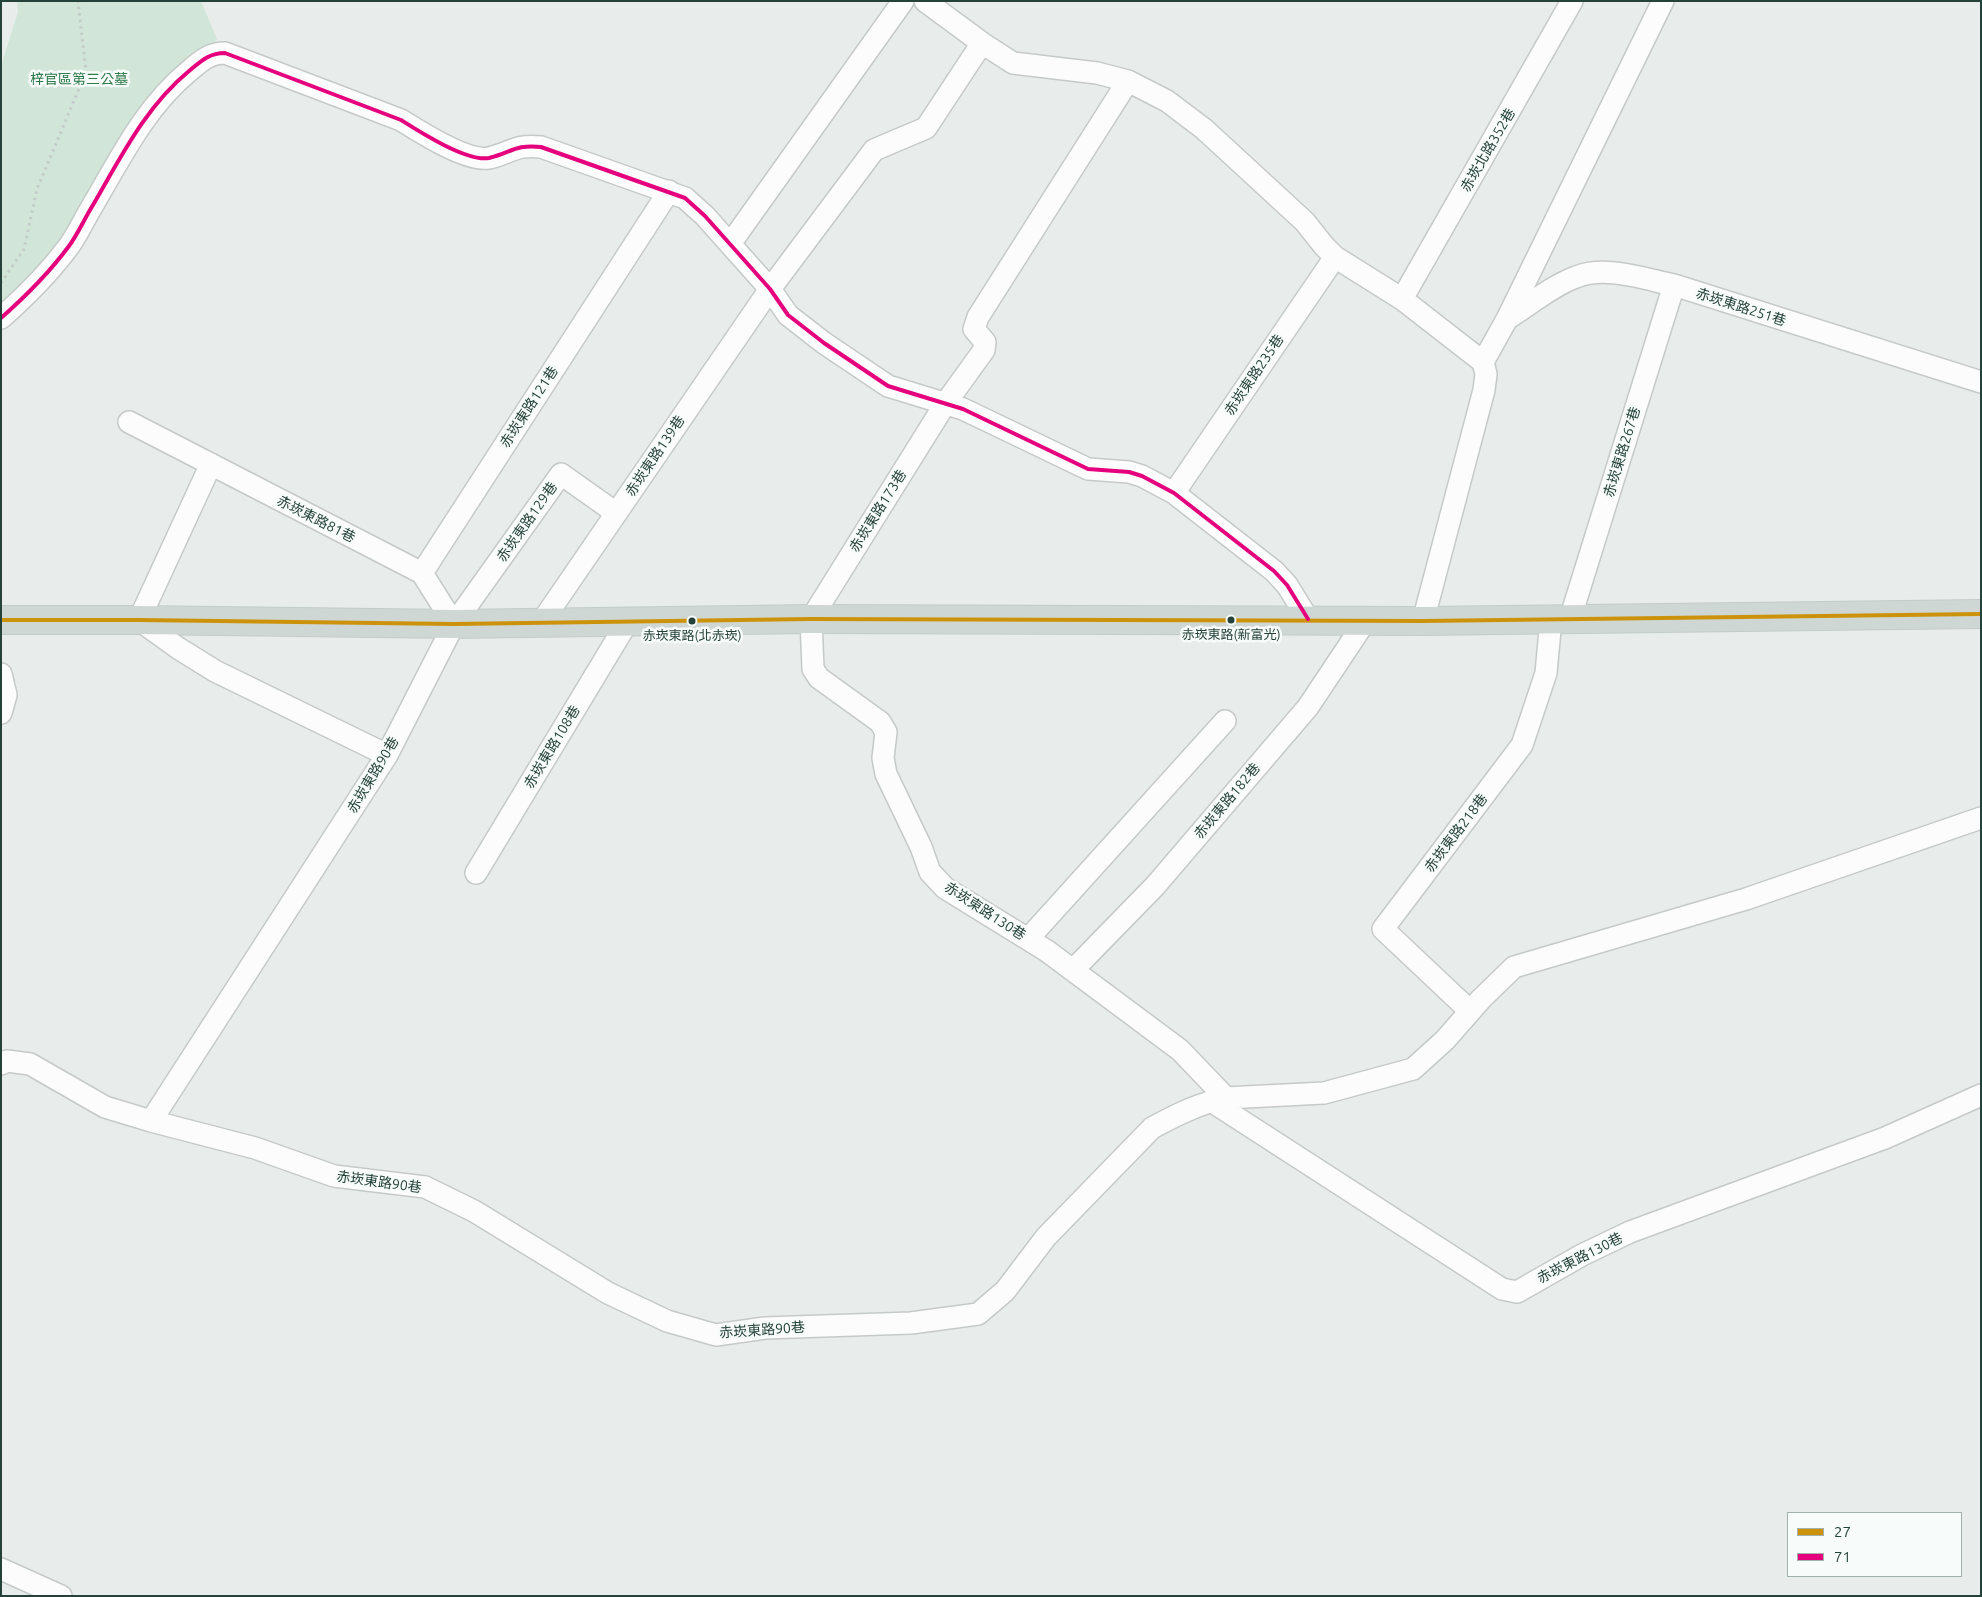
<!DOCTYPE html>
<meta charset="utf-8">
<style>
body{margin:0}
#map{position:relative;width:1982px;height:1597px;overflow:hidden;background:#e8edeb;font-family:Ubuntu,sans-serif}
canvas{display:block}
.frame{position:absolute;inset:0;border:2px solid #24423a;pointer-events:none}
.legend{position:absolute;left:1787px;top:1512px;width:175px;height:65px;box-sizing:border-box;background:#f7fbf9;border:1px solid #a3b1ad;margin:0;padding:6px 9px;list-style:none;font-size:15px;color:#24423a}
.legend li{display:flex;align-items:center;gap:10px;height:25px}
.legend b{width:25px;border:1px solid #a3b1ad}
</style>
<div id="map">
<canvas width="1982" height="1597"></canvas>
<div class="frame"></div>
<ul class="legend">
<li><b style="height:6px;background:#cd920c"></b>27</li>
<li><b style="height:6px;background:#e5007d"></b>71</li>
</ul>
</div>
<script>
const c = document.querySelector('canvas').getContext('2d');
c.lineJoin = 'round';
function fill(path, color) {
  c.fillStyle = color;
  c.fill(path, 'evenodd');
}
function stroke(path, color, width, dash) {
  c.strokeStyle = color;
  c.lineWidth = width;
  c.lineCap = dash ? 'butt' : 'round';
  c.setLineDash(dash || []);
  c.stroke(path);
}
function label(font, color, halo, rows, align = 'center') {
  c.font = font + ' Ubuntu,"Noto Sans TC",sans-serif';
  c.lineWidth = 5;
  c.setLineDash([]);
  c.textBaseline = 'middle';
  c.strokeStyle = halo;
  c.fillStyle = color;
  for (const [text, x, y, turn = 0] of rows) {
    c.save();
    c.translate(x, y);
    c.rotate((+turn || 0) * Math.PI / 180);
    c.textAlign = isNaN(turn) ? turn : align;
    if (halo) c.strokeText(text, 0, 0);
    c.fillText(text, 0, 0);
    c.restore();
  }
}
fill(new Path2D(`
 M 17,1 L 201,1 L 217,39 L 1,324 L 1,66 L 18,12 Z`), '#d1e6d8');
const minor = new Path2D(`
 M 925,1 L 982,43 L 1013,63 L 1097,73 L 1128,81 L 1167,101 L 1204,129 L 1305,222 L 1324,246 L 1335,257 L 1402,299 L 1483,362
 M 1128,81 L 978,317 L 974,329 L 985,342 L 984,350 L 945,404 L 811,619 L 813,669 L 819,678 L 880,722 L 886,732 L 883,758 L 886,774 L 921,847 L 930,872 L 945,888 L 1047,951 L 1180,1050 L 1226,1098
 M 730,244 L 903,1
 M 1402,299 L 1572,1
 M 1,318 C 26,296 49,273 69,246 C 77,235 83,222 90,210 C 119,161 144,108 189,71 C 201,61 209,53 225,53 L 401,120 C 420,132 467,162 489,158 C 511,153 515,144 541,147 L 685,198 L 705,216 L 770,289 L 788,315 L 824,343 L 888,386 L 963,409 L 1088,469 L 1129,472 L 1142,476 L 1174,493 L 1274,571 L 1287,585 L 1308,619
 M 1507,319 C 1529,305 1552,286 1576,277 C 1605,265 1644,279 1674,285 L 1981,382
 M 129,422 L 422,573
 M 211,464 L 139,620 L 178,648 L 215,671 L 387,755
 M 1174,493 L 1335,257
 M 422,573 L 669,191
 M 422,573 L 454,624
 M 1570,619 L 1674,285
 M 1423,621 L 1484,390 L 1486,374 L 1483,362 L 1507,319 L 1663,1
 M 541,623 L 770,289 L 874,150 L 926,128 L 982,43
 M 1,674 L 6,695 L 1,713
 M 476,873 L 628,621
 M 1028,939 L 1225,721
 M 1073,970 L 1155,886 L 1308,707 L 1366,620
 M 1470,1011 L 1383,929 L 1522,745 L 1546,673 L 1551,619
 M 1,1064 L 7,1061 L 30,1064 L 105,1107 L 151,1121 L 255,1148 L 334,1176 L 425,1187 L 474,1211 L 608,1293 L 667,1321 L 716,1335 L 765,1328 L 911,1323 L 978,1314 L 1005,1291 L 1046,1237 L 1152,1128 C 1176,1115 1200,1103 1226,1098 L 1324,1093 L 1413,1069 L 1445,1040 L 1481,999 L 1514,967 L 1746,899 L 1981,818
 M 1211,1101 L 1502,1289 L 1517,1292 L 1582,1255 L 1630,1232 L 1885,1138 L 1981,1095
 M 151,1121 L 387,755 L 454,624 L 561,474 L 616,513
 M 1,1569 L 61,1596`);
const major = new Path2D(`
 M 1,620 L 139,620 L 454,624 L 811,619 L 1423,621 L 1981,614`);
stroke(minor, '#c5cac8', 24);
stroke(major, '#c3ccc9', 30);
stroke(new Path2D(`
 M 1,283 L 24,249 L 37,189 L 86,72 L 78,1`), '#c3ccca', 3, [2.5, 4]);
stroke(minor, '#fcfcfc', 21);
stroke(major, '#cfd7d5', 28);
stroke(new Path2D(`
 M 1,620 L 139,620 L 454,624 L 811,619 L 1423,621 L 1981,614`), '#cd920c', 4);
stroke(new Path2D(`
 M 1,318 C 26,296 49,273 69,246 C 77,235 83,222 90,210 C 119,161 144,108 189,71 C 201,61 209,53 225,53 L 401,120 C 420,132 467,162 489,158 C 511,153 515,144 541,147 L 685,198 L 705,216 L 770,289 L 788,315 L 824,343 L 888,386 L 963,409 L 1088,469 L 1129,472 L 1142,476 L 1174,493 L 1274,571 L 1287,585 L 1308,619`), '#e5007d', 4);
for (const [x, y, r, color] of [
 [1231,620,4.5,"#24423a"],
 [692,621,4.5,"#24423a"]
]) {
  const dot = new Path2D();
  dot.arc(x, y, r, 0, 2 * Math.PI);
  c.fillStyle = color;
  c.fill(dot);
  stroke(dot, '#f7fbf9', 2);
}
label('13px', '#24423a', '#f7fbf9', [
 ["赤崁東路(新富光)",1231,635],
 ["赤崁東路(北赤崁)",692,636]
]);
label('14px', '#2d7a4b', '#f7fbf9', [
 ["梓官區第三公墓",79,79]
]);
label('14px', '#24423a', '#f7fbf9', [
 ["赤崁北路352巷",1488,150,-60],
 ["赤崁東路251巷",1741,307,18],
 ["赤崁東路235巷",1254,375,-56],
 ["赤崁東路121巷",529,407,-57],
 ["赤崁東路267巷",1622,452,-73],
 ["赤崁東路139巷",655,456,-56],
 ["赤崁東路173巷",878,511,-58],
 ["赤崁東路81巷",316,519,27],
 ["赤崁東路129巷",527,522,-55],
 ["赤崁東路108巷",552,747,-59],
 ["赤崁東路90巷",373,775,-59],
 ["赤崁東路182巷",1227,801,-50],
 ["赤崁東路218巷",1456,833,-53],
 ["赤崁東路130巷",985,911,33],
 ["赤崁東路90巷",379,1182,8],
 ["赤崁東路130巷",1580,1258,-27],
 ["赤崁東路90巷",762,1330,-4]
]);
</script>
